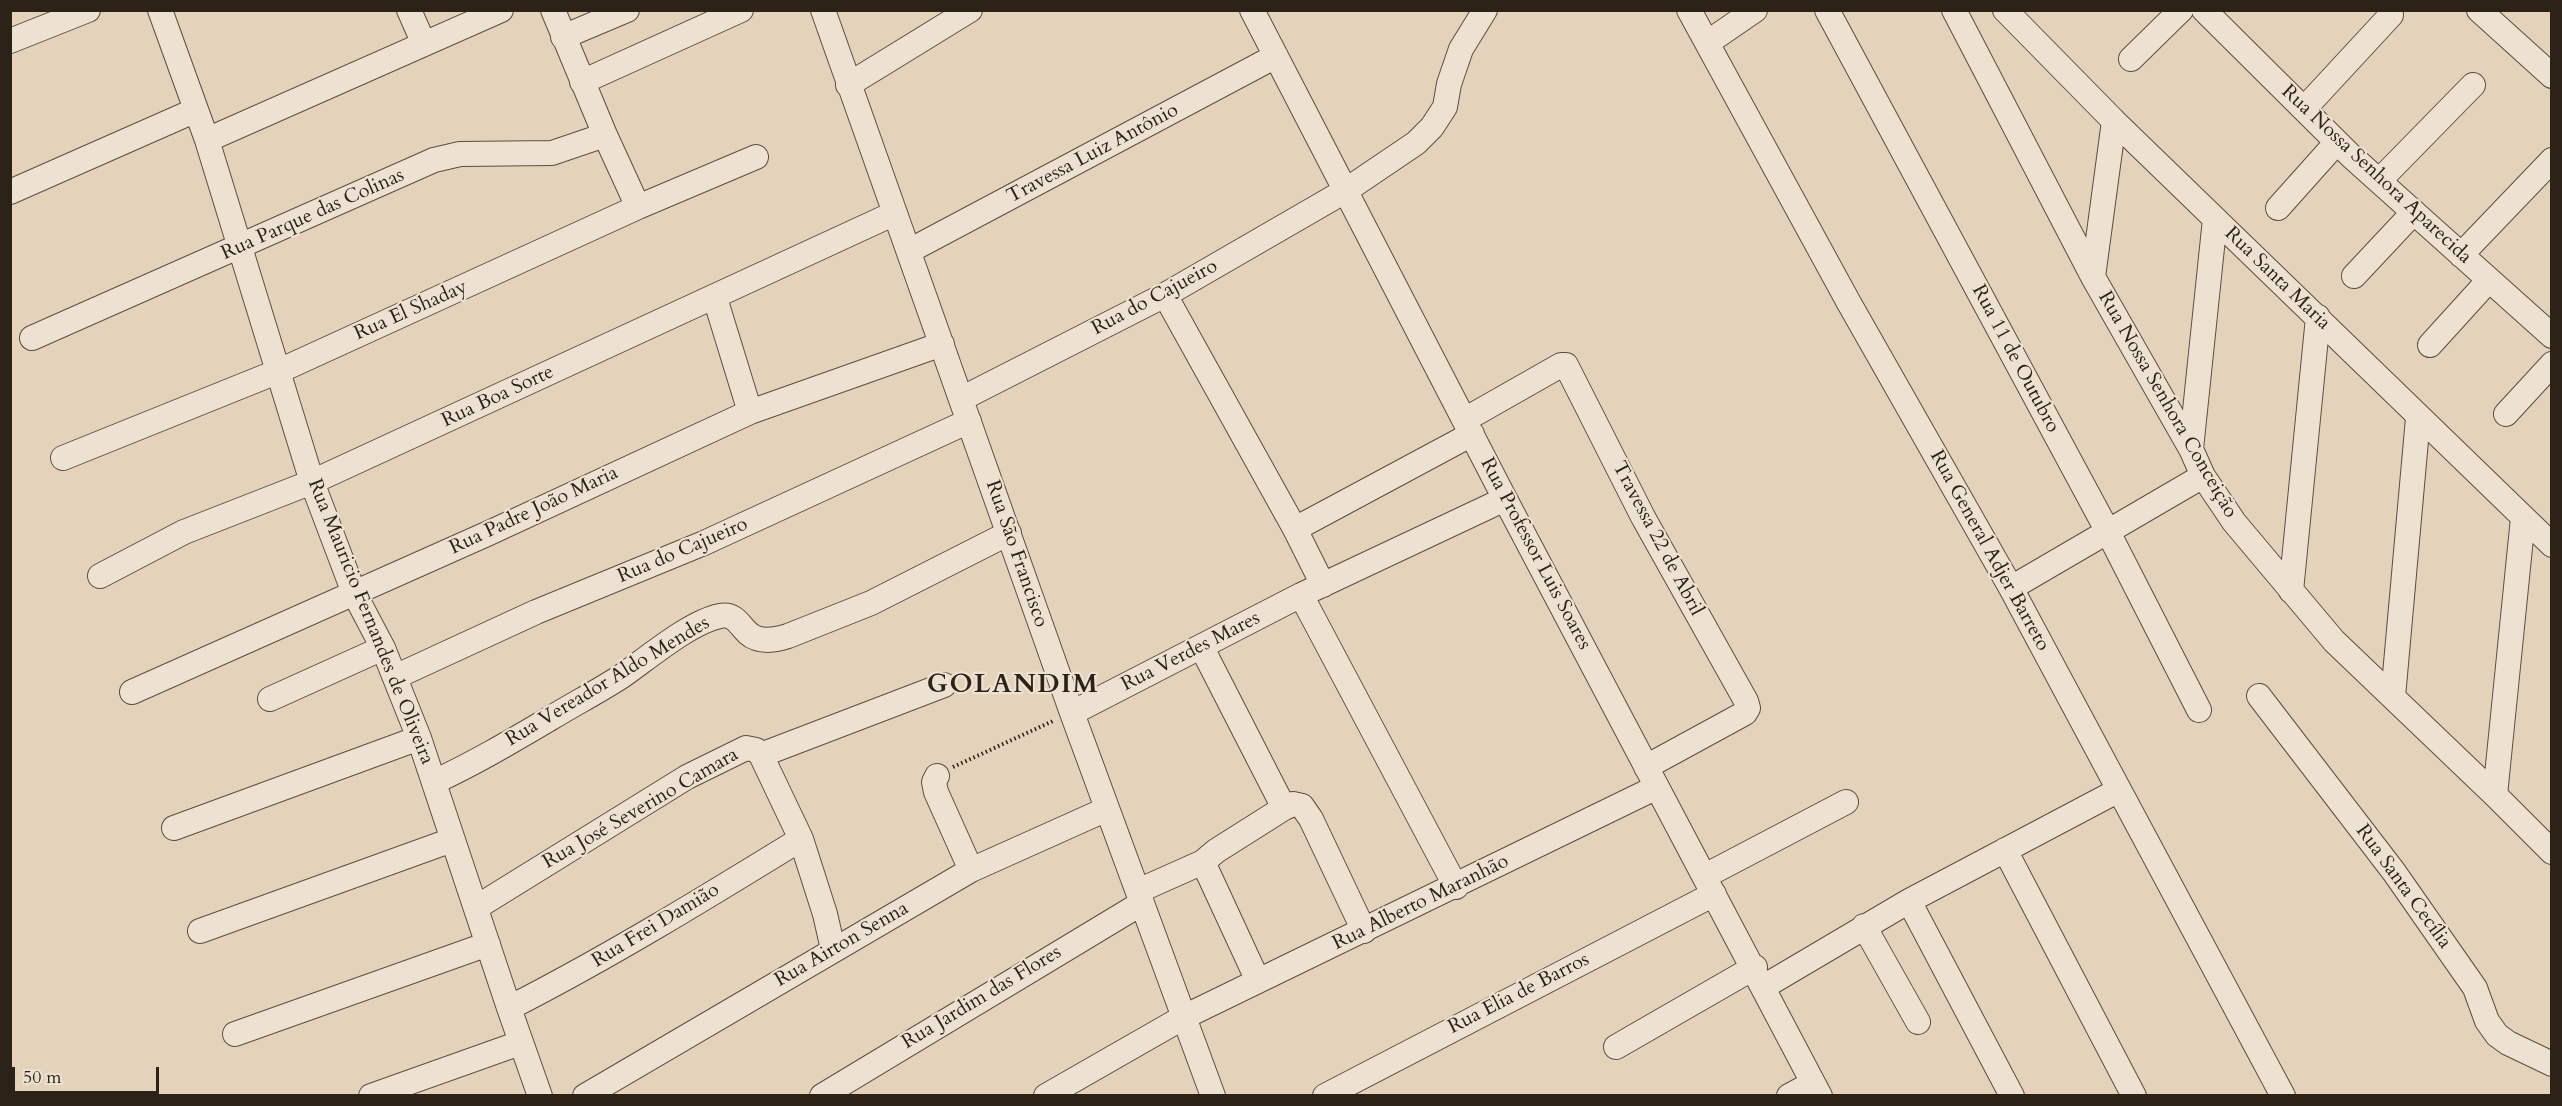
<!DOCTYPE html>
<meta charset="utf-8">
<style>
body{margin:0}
#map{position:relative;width:2562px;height:1106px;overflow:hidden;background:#e4d3ba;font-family:Cardo,serif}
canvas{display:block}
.frame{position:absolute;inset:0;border:12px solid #2c2218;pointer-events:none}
.scale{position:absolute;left:12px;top:1067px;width:147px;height:27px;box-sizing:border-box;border:3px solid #2c2218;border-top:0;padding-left:8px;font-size:18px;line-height:21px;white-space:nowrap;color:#2c2218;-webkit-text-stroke:4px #ede2d2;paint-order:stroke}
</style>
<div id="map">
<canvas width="2562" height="1106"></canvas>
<div class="frame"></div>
<div class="scale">50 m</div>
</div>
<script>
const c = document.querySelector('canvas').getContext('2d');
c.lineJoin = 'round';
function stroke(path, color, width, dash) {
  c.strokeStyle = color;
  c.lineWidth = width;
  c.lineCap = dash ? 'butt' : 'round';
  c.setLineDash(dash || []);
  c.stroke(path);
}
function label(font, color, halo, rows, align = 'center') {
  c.font = font + ' Cardo,serif';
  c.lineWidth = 4.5;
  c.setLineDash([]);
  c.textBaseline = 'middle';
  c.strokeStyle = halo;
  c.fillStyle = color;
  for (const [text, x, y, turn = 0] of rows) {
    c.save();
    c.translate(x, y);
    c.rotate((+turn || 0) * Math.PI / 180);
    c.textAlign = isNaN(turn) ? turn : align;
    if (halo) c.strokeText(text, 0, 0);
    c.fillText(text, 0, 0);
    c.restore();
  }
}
const minor = new Path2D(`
 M 160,10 L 207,140 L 312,482 L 354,593 L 383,648 L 419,738 L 509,1008 L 540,1096
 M 409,10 L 424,44
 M 553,10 L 605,135 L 638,207
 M 823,10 L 1072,713 L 1213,1096
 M 1252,10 L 1505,499 L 1820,1096
 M 1689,10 L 1849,303 L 2011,588 L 2283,1096
 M 1827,10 L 2107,530 L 2199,710
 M 1954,10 L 2093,277 L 2191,449 L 2203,476 L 2234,522 L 2334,641 L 2495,795 L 2552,852
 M 2005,10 L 2114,121 L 2552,545
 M 2204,10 L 2351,156 L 2552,336
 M 2479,10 L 2552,76
 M 563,37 L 627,10
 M 10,41 L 88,10
 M 1707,43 L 1755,10
 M 2131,59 L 2181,10
 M 582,82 L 741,10
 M 848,85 L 970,10
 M 2304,109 L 2391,15
 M 207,140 L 501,10
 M 2379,181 L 2473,85
 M 10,192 L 196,110
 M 2278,208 L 2337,142
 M 909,251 L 1276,56
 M 2461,255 L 2552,160
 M 2354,276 L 2414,212
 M 2093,277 L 2114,121
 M 1165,295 L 1295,529 L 1323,585
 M 715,298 L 750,412
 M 32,338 L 434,160 L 460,154 L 552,153 L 605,135
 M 2430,345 L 2489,280
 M 961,399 L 1165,295 L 1345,191 L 1416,143 L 1432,127 L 1445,107 L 1449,84 L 1461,49 L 1485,10
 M 2506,414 L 2552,364
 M 1466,419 L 1561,365 L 1566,365 L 1643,517 L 1746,701 L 1748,708 L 1745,713 L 1646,767
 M 2191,449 L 2215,219
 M 63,458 L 279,371 L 638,207 L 756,157
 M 1295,529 L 1472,434
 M 100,576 L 184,532 L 312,482 L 895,213
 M 2011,588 L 2203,476
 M 2291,591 L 2318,317
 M 1301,595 L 1456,887
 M 1202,648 L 1284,808
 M 395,677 L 536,612 L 704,543 L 969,421
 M 132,692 L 489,533 L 750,412 L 942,344
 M 2259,696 L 2394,872 L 2475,988 L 2487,1021 L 2497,1035 L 2508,1043 L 2552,1064
 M 2393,697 L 2418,418
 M 270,699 L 383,648
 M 1072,713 L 1301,595 L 1505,499
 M 761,755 L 944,685
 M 937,776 L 934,782 L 936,792 L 971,870
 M 434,782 C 475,763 512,741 551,718 C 574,704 599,691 622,676 C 648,658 690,622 720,616 C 739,612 741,633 756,638 C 767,642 778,639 788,636 L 871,603 L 1009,533
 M 2495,795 L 2523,518
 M 174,828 L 419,738
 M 2005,850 L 2134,1096
 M 1203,862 L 1216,851 L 1284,808 L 1293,804 L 1302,806 L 1311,819 L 1364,931
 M 1705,876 L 1846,802
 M 1138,891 L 1203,862 L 1258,981
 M 1909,901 L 2012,1096
 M 477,907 L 687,777 L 746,748 L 756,750 L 761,755 L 801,839 L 825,914 L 833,949
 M 1864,926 L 1918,1022
 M 200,931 L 452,840
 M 1765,986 L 1909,901 L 2119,790
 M 509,1008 C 609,957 705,898 801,839
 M 235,1034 L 488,944
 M 1616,1047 L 1755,967
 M 371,1096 L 520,1043
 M 585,1096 L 971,870 L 1107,809
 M 822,1096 L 1142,903
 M 1046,1096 L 1184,1017 L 1657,787
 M 1325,1096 L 1714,894
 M 1789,1096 L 1813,1083`);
stroke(minor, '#5a4e40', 26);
stroke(new Path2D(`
 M 953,767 L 1053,721`), '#2c2218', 4, [1.5, 3]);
stroke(minor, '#ede2d2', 24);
label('20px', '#2c2218', '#ede2d2', [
 ["Travessa Luiz Antônio",1093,154,-28],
 ["Rua Nossa Senhora Aparecida",2376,175,43],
 ["Rua Parque das Colinas",313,215,-24],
 ["Rua Santa Maria",2277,279,44],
 ["Rua do Cajueiro",1155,298,-28],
 ["Rua El Shaday",411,311,-24],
 ["Rua 11 de Outubro",2015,359,62],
 ["Rua Boa Sorte",498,397,-25],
 ["Rua Nossa Senhora Conceição",2167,405,60],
 ["Rua Padre João Maria",534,511,-25],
 ["Travessa 22 de Abril",1657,539,62],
 ["Rua do Cajueiro",683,551,-23],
 ["Rua General Adjer Barreto",1989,551,61],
 ["Rua São Francisco",1016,554,71],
 ["Rua Professor Luis Soares",1535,554,62],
 ["Rua Mauricio Fernandes de Oliveira",370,622,68],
 ["Rua Verdes Mares",1191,652,-27],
 ["Rua Vereador Aldo Mendes",608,682,-31],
 ["Rua José Severino Camara",641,809,-30],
 ["Rua Santa Cecília",2403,887,54],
 ["Rua Alberto Maranhão",1421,903,-26],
 ["Rua Frei Damião",656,926,-31],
 ["Rua Airton Senna",842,945,-30],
 ["Rua Elia de Barros",1519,994,-27],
 ["Rua Jardim das Flores",982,998,-31]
]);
c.letterSpacing = '1.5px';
label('bold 26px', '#2c2218', '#ede2d2', [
 ["GOLANDIM",1013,686]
]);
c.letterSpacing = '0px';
</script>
